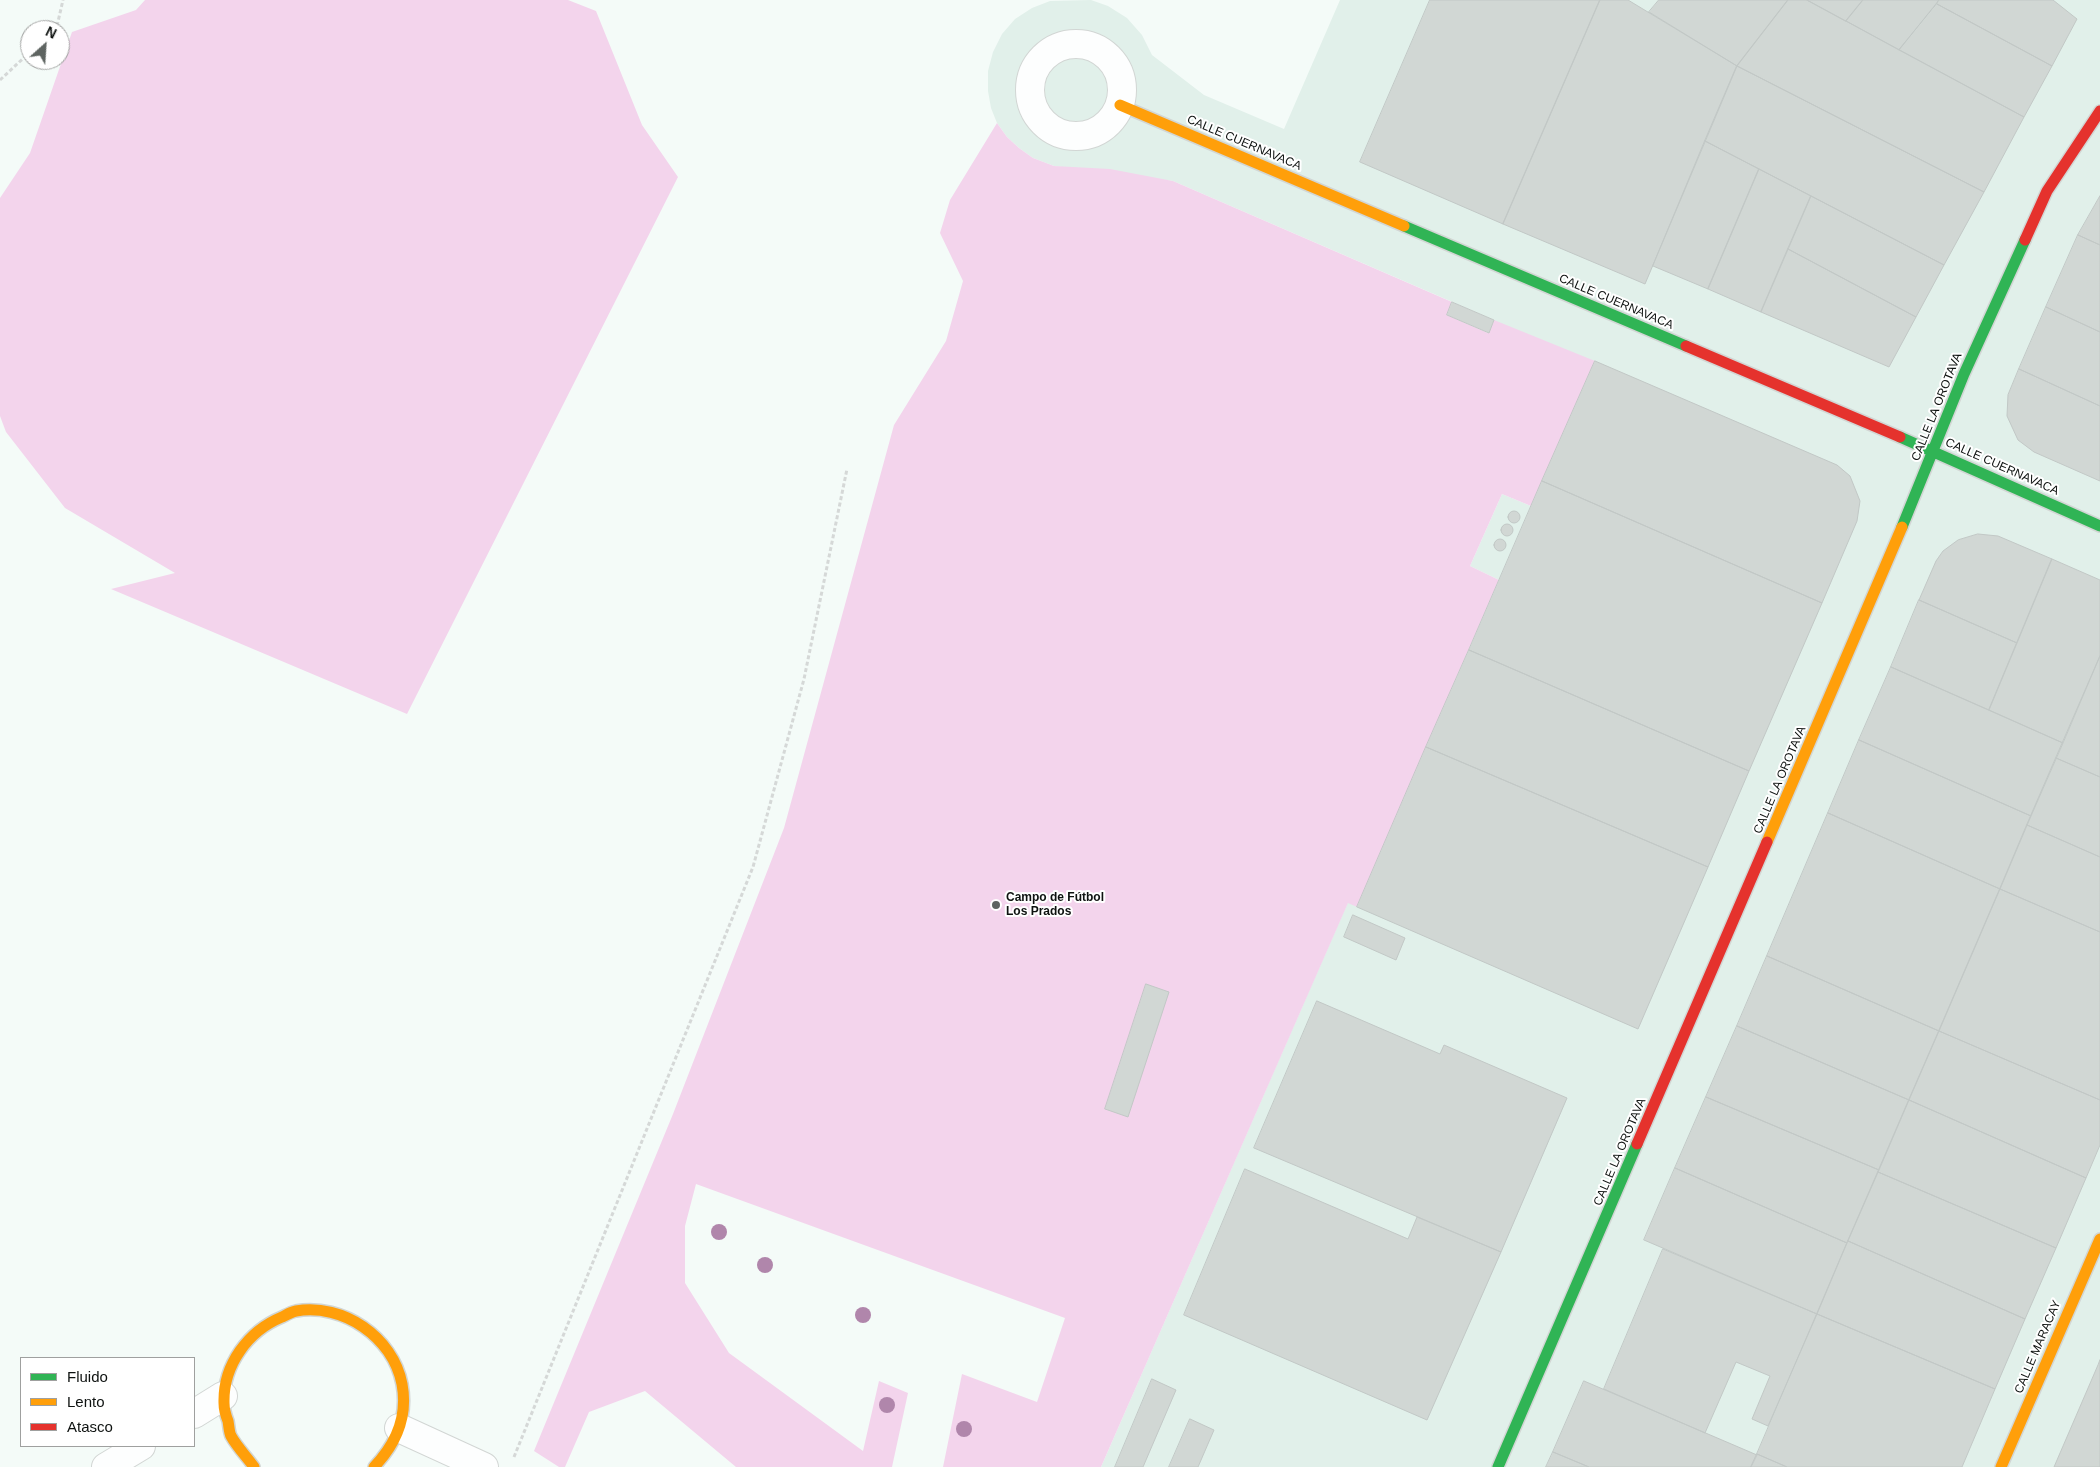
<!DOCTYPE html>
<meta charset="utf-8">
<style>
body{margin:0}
#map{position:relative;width:2100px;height:1467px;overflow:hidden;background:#f4fbf8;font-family:Arial,sans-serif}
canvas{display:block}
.legend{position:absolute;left:20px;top:1357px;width:175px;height:90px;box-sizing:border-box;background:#fff;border:1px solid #9fa09f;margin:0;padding:6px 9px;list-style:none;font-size:15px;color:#0e1210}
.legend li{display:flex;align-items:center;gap:10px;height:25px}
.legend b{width:25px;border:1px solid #9fa09f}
.north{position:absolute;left:20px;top:20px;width:50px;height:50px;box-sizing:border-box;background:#fff;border:1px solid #9fa09f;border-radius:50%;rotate:26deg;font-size:14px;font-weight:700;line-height:20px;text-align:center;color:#0e1210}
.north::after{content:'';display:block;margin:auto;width:18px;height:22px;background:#5e6461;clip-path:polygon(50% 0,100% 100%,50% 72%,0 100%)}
</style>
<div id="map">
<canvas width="2100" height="1467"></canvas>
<ul class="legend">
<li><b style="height:6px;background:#30b455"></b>Fluido</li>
<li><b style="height:6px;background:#ff9f0a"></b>Lento</li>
<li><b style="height:6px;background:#e5322d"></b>Atasco</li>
</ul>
<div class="north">N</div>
</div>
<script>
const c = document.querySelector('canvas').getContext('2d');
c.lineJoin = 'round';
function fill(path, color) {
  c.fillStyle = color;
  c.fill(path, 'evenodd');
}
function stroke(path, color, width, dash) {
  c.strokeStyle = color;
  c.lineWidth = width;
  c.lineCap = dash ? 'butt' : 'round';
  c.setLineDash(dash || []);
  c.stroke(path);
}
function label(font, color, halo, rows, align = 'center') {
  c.font = font + ' Arial,sans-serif';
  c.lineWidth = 4;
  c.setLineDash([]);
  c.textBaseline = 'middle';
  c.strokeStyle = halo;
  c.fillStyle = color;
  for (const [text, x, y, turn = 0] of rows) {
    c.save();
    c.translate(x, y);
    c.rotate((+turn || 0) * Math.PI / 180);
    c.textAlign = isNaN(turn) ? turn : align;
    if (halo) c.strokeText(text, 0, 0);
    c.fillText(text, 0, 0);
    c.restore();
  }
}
fill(new Path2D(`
 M 1091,0 L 1108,6 L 1127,18 L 1142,35 L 1152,55 L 1204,95 L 1284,129 L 1340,0 L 2100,0 L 2100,1467 L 1101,1467 L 1348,902 L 1357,906 L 1499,580 L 1470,566 L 1502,494 L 1531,506 L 1494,320 L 1173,181 L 1054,166 L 1033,158 L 1019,148 L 1007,137 L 997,123 L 991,108 L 988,91 L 988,71 L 993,52 L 1002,34 L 1015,19 L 1032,8 L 1050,1 Z`), '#e1f0ea');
fill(new Path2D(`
 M 145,0 L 568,0 L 596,11 L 642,125 L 678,177 L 407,714 L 111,589 L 175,573 L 65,508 L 6,432 L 0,416 L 0,198 L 30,153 L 72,32 L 136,10 Z
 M 997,123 L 1007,137 L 1019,148 L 1033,158 L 1054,166 L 1110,169 L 1173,181 L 1452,302 L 1447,315 L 1488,333 L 1494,320 L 1595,361 L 1531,506 L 1502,494 L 1470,566 L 1499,580 L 1357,907 L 1348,903 L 1101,1467 L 943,1467 L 962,1374 L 1037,1402 L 1065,1318 L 696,1184 L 685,1226 L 685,1283 L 729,1353 L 863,1451 L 879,1381 L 908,1393 L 892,1467 L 736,1467 L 645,1391 L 589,1412 L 565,1467 L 559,1467 L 534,1451 L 673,1114 L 784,828 L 894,425 L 946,341 L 963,281 L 940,233 L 950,200 Z`), '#f3d4ec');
const building = new Path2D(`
 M 1430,0 L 1600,0 L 1503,224 L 1360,162 Z
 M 1600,0 L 1628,0 L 1737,66 L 1645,284 L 1503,224 Z
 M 1659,0 L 1788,0 L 1737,66 L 1649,12 Z
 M 1788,0 L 1807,0 L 2024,117 L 1984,192 L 1737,66 Z
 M 1807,0 L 1863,0 L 1846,21 Z
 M 1863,0 L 1939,0 L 1899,50 L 1846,21 Z
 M 1939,0 L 2053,0 L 2077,19 L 2052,66 L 1937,4 Z
 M 1937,4 L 2052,66 L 2024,117 L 1899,50 Z
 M 1737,66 L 1984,192 L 1944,265 L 1705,141 Z
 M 1705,141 L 1759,169 L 1708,289 L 1653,266 Z
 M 1759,169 L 1811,196 L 1761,312 L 1708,289 Z
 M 1811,196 L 1944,265 L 1916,317 L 1788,249 Z
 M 2100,196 L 2100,245 L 2078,235 Z
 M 2078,235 L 2100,245 L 2100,332 L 2046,307 Z
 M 1788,249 L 1916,317 L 1889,367 L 1761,312 Z
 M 1452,302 L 1494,320 L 1489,333 L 1447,315 Z
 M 2046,307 L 2100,332 L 2100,406 L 2019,369 Z
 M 1595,361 L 1837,465 L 1850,476 L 1860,501 L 1857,521 L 1822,603 L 1542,481 Z
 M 2019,369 L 2100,406 L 2100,481 L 2034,452 L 2018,440 L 2007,416 L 2008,395 Z
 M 1542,481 L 1822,603 L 1749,771 L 1469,650 Z
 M1508 517a6 6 0 1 1 12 0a6 6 0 1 1-12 0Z
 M1501 530a6 6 0 1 1 12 0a6 6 0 1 1-12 0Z
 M 1978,534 L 1998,536 L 2052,559 L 2017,643 L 1919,600 L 1936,561 L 1943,551 L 1958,540 Z
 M1494 545a6 6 0 1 1 12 0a6 6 0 1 1-12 0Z
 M 2052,559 L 2100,580 L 2100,656 L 2063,743 L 1989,710 Z
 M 1919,600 L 2017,643 L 1989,710 L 1891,667 Z
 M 1469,650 L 1749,771 L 1708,867 L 1426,747 Z
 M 2100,656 L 2100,777 L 2056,758 Z
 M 1891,667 L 2063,743 L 2031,816 L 1859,740 Z
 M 1859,740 L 2031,816 L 2000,889 L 1828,813 Z
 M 1426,747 L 1708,867 L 1638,1029 L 1357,907 Z
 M 2056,758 L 2100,777 L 2100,857 L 2027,825 Z
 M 1828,813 L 2000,889 L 1939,1031 L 1767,956 Z
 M 2027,825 L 2100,857 L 2100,932 L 2000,889 Z
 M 2000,889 L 2100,932 L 2100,1100 L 1939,1031 Z
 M 1353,915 L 1405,938 L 1396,960 L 1344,937 Z
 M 1767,956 L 1939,1031 L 1909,1100 L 1737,1026 Z
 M 1146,984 L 1169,992 L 1128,1117 L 1105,1109 Z
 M 1317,1001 L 1440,1054 L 1444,1045 L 1567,1098 L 1501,1252 L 1254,1148 Z
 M 1737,1026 L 1909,1100 L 1879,1170 L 1706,1097 Z
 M 1939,1031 L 2100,1100 L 2100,1145 L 2086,1178 L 1909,1100 Z
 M 1706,1097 L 1879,1170 L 1847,1243 L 1675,1168 Z
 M 1909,1100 L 2086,1178 L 2056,1248 L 1878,1172 Z
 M 1675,1168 L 1847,1243 L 1817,1314 L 1644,1240 Z
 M 1245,1169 L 1408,1239 L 1417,1217 L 1501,1252 L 1427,1420 L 1184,1315 Z
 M 1878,1172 L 2056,1248 L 2025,1319 L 1848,1241 Z
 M 1848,1241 L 2025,1319 L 1995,1389 L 1817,1314 Z
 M 1663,1249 L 1817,1314 L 1768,1426 L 1752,1419 L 1770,1376 L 1736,1362 L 1705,1433 L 1604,1389 Z
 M 1817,1314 L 1995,1389 L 1962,1467 L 1787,1467 L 1757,1454 Z
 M 2100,1360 L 2100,1467 L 2054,1467 L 2098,1365 Z
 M 1152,1379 L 1176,1390 L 1143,1467 L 1115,1467 Z
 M 1584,1381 L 1757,1455 L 1751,1467 L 1589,1467 L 1553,1452 Z
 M 1190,1419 L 1214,1430 L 1198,1467 L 1169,1467 Z
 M 1553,1452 L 1589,1467 L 1546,1467 Z
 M 1757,1454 L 1787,1467 L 1751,1467 Z`);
fill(building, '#d1d7d4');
stroke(building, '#c2c8c6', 1);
const street = new Path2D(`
 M1030 90a46 46 0 1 1 92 0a46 46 0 1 1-92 0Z
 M 194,1414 L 223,1396
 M 399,1428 L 484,1467
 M 106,1467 L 141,1446`);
const fast = new Path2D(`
 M 1404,226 L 1686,346
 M 1900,437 L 2100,526
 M 1902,527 L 1964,374 L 2025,240
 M 1498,1467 L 1637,1144`);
const slow = new Path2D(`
 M 1120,105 L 1404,226
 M 1767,842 L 1902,527
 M 254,1467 C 247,1457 237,1447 231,1436 C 229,1432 229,1426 228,1421 C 226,1416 224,1409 224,1403 C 223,1365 248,1331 282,1317 C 286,1315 291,1312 296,1311 C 343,1303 393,1337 402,1384 C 408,1416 396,1444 374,1467
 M 2001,1467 L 2100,1239`);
const jam = new Path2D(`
 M 2025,240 L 2047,191 L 2100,111
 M 1686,346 L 1900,437
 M 1637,1144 L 1767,842`);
stroke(street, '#d2d6d4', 30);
stroke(fast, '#d2d6d4', 14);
stroke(slow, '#d2d6d4', 14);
stroke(jam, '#d2d6d4', 14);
stroke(new Path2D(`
 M 52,30 L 57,26 L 63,0
 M 0,80 L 30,52
 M 514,1457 L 753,867 L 804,679 L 847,469`), '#d5d8d7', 3, [4, 2.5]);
stroke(street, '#fdfefe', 28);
stroke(fast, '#30b455', 11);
stroke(slow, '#ff9f0a', 11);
stroke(jam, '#e5322d', 11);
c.fillStyle = '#b086ab';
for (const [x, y] of [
 [719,1232],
 [765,1265],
 [863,1315],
 [887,1405],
 [964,1429]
]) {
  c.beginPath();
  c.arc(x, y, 8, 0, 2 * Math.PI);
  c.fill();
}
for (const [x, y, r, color] of [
 [996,905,5,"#5e6461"]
]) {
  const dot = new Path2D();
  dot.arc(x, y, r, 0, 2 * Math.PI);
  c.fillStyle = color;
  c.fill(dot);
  stroke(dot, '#fff', 2);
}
label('12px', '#0e1210', '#fff', [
 ["CALLE CUERNAVACA",1244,143,23],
 ["CALLE CUERNAVACA",1616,302,23],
 ["CALLE LA OROTAVA",1937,407,-68],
 ["CALLE CUERNAVACA",2002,467,24],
 ["CALLE LA OROTAVA",1780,780,-67],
 ["CALLE LA OROTAVA",1620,1152,-67],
 ["CALLE MARACAY",2038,1347,-67]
]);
label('bold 12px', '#0e1210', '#fff', [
 ["Campo de Fútbol",1006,898],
 ["Los Prados",1006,912]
], 'left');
</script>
